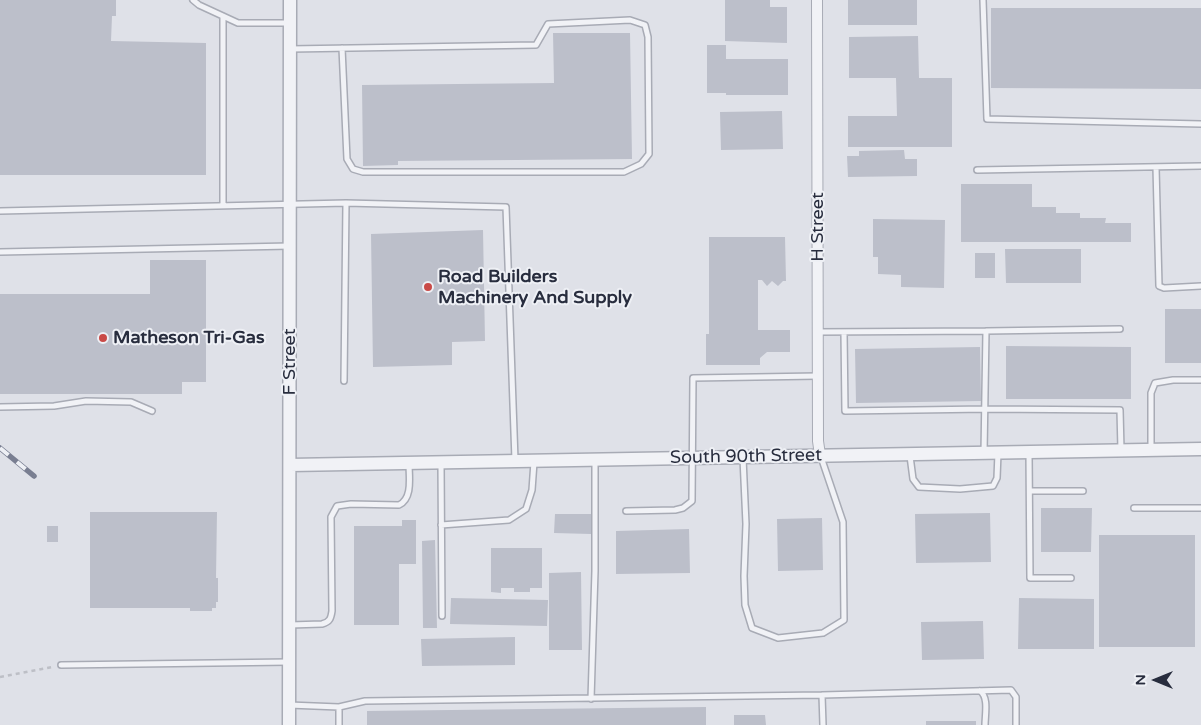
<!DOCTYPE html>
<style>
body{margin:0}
#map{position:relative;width:1201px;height:725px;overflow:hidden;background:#dfe1e8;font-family:"Varela Round",sans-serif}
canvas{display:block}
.north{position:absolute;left:1131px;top:655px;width:50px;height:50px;-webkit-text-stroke:4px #eef0f5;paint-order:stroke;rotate:270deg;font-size:14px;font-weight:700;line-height:20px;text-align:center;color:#282d3e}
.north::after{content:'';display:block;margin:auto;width:18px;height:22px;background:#282d3e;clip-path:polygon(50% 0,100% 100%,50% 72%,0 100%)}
</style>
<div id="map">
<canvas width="1201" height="725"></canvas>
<div class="north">N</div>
</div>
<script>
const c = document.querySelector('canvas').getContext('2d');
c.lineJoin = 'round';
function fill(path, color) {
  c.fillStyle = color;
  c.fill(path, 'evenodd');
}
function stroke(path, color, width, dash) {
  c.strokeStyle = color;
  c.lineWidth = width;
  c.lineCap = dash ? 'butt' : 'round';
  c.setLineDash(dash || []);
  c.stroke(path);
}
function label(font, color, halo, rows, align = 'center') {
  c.font = font + ' "Varela Round",sans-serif';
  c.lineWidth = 4;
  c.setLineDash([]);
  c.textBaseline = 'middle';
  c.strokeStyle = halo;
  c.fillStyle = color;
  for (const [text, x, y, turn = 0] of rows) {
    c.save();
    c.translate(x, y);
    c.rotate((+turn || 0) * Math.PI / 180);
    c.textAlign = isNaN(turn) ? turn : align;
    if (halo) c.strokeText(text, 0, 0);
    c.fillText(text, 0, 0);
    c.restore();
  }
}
fill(new Path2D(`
 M 0,0 L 116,0 L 116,16 L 112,16 L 111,41 L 206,43 L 206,175 L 0,175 Z
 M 725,0 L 770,0 L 770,7 L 787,7 L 787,43 L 725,41 Z
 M 848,0 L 917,0 L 917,25 L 848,25 Z
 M 991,8 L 1201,8 L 1201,89 L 991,88 Z
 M 553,33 L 630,33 L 632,159 L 398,161 L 398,165 L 363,166 L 362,85 L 554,83 Z
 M 918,36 L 919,78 L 952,78 L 952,147 L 848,147 L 848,116 L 897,116 L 896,78 L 849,78 L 849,37 Z
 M 707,45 L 726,45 L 726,59 L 788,59 L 788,95 L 726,95 L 726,93 L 707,93 Z
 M 782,111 L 783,149 L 721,150 L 720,112 Z
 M 904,150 L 905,159 L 917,159 L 917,176 L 848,177 L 847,156 L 859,156 L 859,151 Z
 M 961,184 L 1032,184 L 1032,207 L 1056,207 L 1056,213 L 1080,213 L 1080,218 L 1106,218 L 1105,223 L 1131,223 L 1131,242 L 961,242 Z
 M 873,219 L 945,220 L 944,288 L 901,287 L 901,275 L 878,274 L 878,257 L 873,257 Z
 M 483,230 L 485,341 L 452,342 L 452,365 L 373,367 L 371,234 Z
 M 709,237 L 785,237 L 786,281 L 783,281 L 778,286 L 772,281 L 767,286 L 762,280 L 758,280 L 758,330 L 790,330 L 790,352 L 767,352 L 760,358 L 760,365 L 706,365 L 706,334 L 709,334 Z
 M 1005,249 L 1081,249 L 1081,283 L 1006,283 Z
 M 975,253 L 995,253 L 995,278 L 975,278 Z
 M 150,260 L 206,260 L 206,382 L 182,382 L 182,394 L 0,394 L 0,294 L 150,294 Z
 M 1165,309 L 1201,309 L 1201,363 L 1165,363 Z
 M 1006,346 L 1131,347 L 1131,399 L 1006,399 Z
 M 980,347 L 981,401 L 856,403 L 855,349 Z
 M 1041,508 L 1092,508 L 1091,552 L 1041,552 Z
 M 90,512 L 217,512 L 216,578 L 218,578 L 218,602 L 216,602 L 216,608 L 212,608 L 212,611 L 190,611 L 190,608 L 90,608 Z
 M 990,513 L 991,562 L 916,563 L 915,514 Z
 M 555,514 L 591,514 L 591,534 L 554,533 Z
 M 822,518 L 823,570 L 778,571 L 777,519 Z
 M 402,520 L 416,520 L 416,564 L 399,564 L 399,625 L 354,625 L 354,526 L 402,526 Z
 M 47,526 L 58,526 L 58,542 L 47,542 Z
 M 689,529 L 690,573 L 616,574 L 616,531 Z
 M 1099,535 L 1195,535 L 1195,647 L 1099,647 Z
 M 435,540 L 437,628 L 423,628 L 422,541 Z
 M 491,548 L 542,548 L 542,588 L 530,588 L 530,592 L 514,592 L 514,588 L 501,588 L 501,593 L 491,592 Z
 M 581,572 L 582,650 L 549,650 L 549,573 Z
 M 451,598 L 548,600 L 547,626 L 450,624 Z
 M 1019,598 L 1094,599 L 1094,649 L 1018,649 Z
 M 983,621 L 984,659 L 922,660 L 921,622 Z
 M 515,637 L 515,665 L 422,666 L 421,639 Z
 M 706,707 L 706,725 L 367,725 L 367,711 Z
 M 734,715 L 765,715 L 766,725 L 734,725 Z
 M 926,721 L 976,721 L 976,725 L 926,725 Z`), '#bcbfca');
const service = new Path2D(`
 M 193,0 L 199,5 L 238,23 L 289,23
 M 983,0 L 987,119 L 1201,124
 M 290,49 L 536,45 L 548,24 L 630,20 L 645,25 L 648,37 L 649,154 L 641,164 L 624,172 L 363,172 L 353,169 L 347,159 L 342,48
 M 1156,167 L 1159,286 L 1164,288 L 1201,286
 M 977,170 L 1201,166
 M 223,206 L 223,16
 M 0,211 L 346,203 L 506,207 L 515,460
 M 0,252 L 290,246
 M 986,331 L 1120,329
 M 818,332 L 986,331 L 984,453
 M 844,332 L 845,411 L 986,409 L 1120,410 L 1121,450
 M 344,381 L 346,203
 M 0,407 L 54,406 L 86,401 L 131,402 L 152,411
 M 1151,450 L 1151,393 L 1155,383 L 1173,380 L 1201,380
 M 1029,453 L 1030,578 L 1071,578
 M 910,456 L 913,479 L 919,487 L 960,489 L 993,486 L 997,478 L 998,453
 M 743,458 L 746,524 L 744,576 L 745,605 L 752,628 L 778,638 L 823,633 L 844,620 L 843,522 L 821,457
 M 441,463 L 442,616
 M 1030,491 L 1083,491
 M 1134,508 L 1201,508
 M 626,511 L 675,510 L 683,508 L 692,501 L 693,378 L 818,376
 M 441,525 L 509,520 L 526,509 L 532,490 L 534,462
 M 290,625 L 322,624 C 330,622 331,618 332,611 L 331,517 L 337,506 L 351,504 L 399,505 C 413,498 409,477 409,464
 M 61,665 L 289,662
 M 980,691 C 989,697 985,715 985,725
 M 822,695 L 1011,690 L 1016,697 L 1016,725
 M 591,699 L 595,571 L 595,461
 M 289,705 L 339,707 L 339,725
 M 339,707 L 365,701 L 822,695 L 823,725`);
const minor = new Path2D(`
 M 817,0 L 818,441 L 820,455`);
const tertiary = new Path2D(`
 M 290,465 L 1201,449
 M 289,725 L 290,0`);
stroke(service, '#a8abb5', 8);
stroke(minor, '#a8abb5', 12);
stroke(tertiary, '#a8abb5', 15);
stroke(new Path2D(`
 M 0,677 L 52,667`), '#bdbfc6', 2.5, [4, 4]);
stroke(service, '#f1f2f6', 5);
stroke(minor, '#f1f2f6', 10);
stroke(tertiary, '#f1f2f6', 12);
const rail = new Path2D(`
 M 0,448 L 34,476`);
stroke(rail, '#797e91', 5.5);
stroke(rail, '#eef0f5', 4, [11]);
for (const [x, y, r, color] of [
 [428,287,5,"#c94a47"],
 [103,338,5,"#c94a47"]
]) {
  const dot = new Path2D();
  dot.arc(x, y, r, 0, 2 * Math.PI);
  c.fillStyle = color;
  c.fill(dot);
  stroke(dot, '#eef0f5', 2);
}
label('18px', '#282d3e', '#eef0f5', [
 ["H Street",818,227,-90],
 ["F Street",290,362,-90],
 ["South 90th Street",746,457,-1]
]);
label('bold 18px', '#282d3e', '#eef0f5', [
 ["Road Builders",438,277],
 ["Machinery And Supply",438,298],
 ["Matheson Tri-Gas",113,338]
], 'left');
</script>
